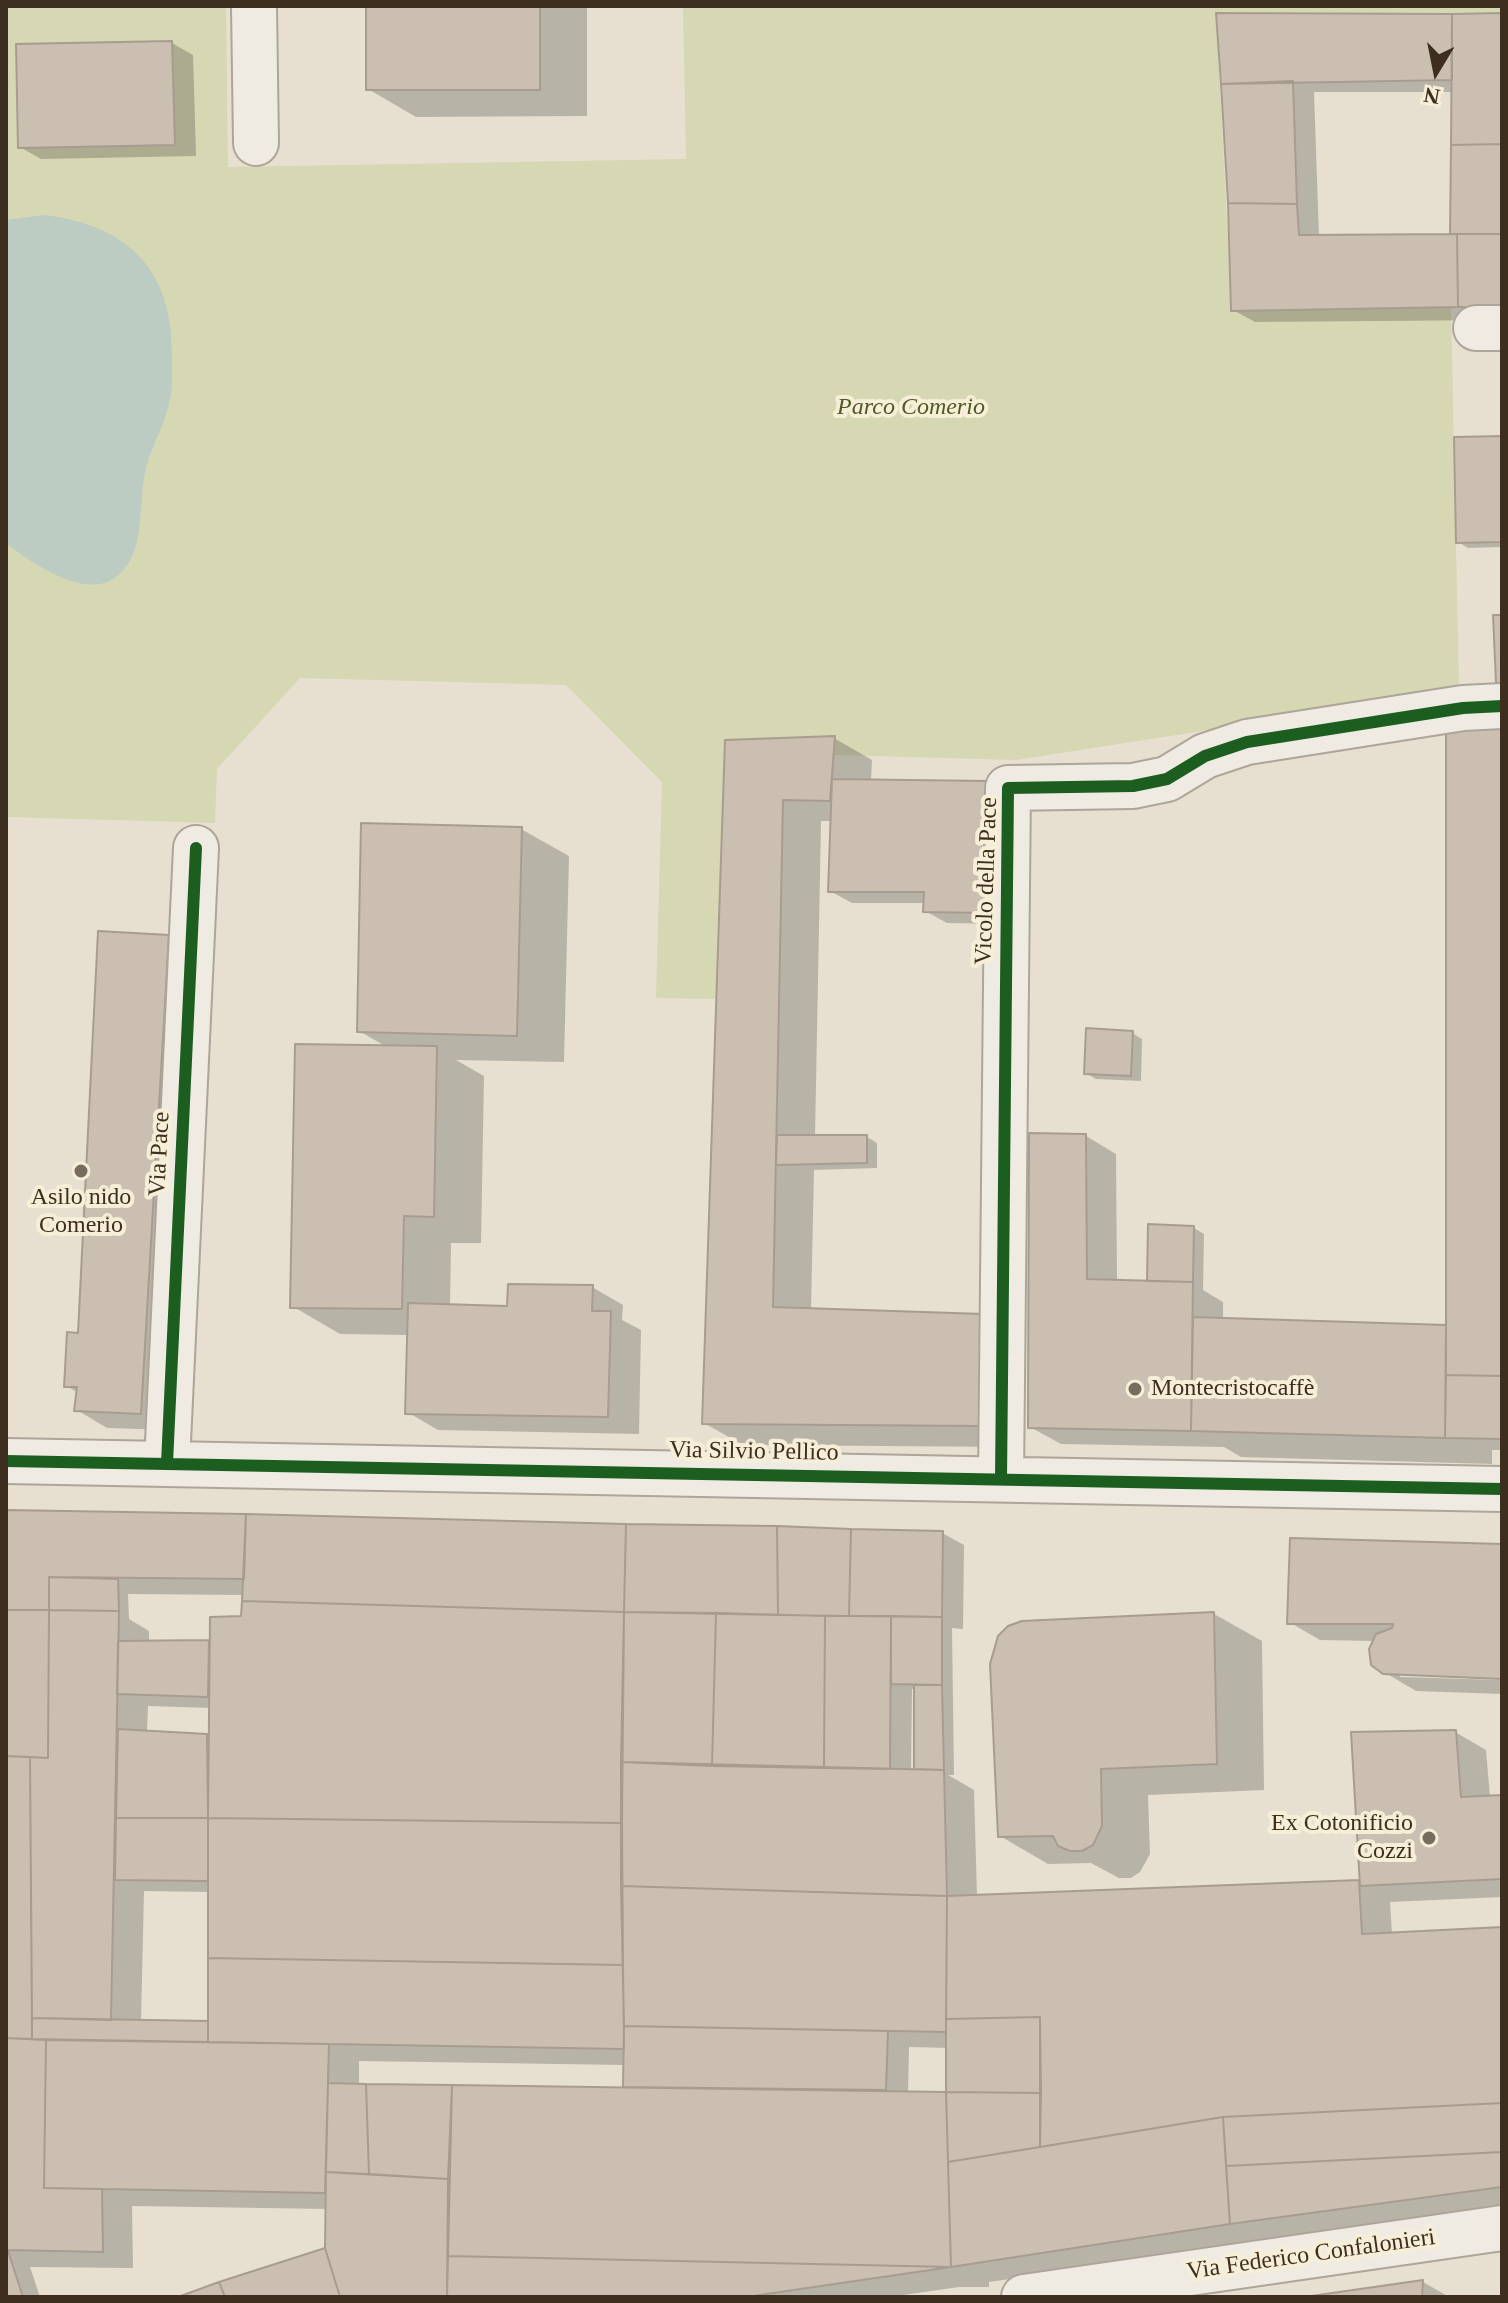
<!DOCTYPE html>
<meta charset="utf-8">
<style>
body{margin:0}
#map{position:relative;width:1508px;height:2303px;overflow:hidden;background:#e7e0d1;font-family:Georgia,serif}
canvas{display:block}
.frame{position:absolute;inset:0;border:8px solid #3d2e20;pointer-events:none}
.north{position:absolute;left:1396px;top:32px;width:80px;height:80px;-webkit-text-stroke:6px #f7eed8;paint-order:stroke;rotate:190deg;font-size:22px;font-weight:700;line-height:32px;text-align:center;color:#3d2e20}
.north::after{content:'';display:block;margin:auto;width:28px;height:36px;background:#3d2e20;clip-path:polygon(50% 0,100% 100%,50% 72%,0 100%)}
</style>
<div id="map">
<canvas width="1508" height="2303"></canvas>
<div class="frame"></div>
<div class="north">N</div>
</div>
<script>
const c = document.querySelector('canvas').getContext('2d');
c.lineJoin = 'round';
function fill(path, color) {
  c.fillStyle = color;
  c.fill(path, 'evenodd');
}
function stroke(path, color, width, dash) {
  c.strokeStyle = color;
  c.lineWidth = width;
  c.lineCap = dash ? 'butt' : 'round';
  c.setLineDash(dash || []);
  c.stroke(path);
}
function label(font, color, halo, rows, align = 'center') {
  c.font = font + ' Georgia,serif';
  c.lineWidth = 8;
  c.setLineDash([]);
  c.textBaseline = 'middle';
  c.strokeStyle = halo;
  c.fillStyle = color;
  for (const [text, x, y, turn = 0] of rows) {
    c.save();
    c.translate(x, y);
    c.rotate((+turn || 0) * Math.PI / 180);
    c.textAlign = isNaN(turn) ? turn : align;
    if (halo) c.strokeText(text, 0, 0);
    c.fillText(text, 0, 0);
    c.restore();
  }
}
fill(new Path2D(`
 M 6,6 L 226,6 L 228,167 L 686,159 L 683,6 L 1502,6 L 1502,13 L 1216,14 L 1232,311 L 1451,307 L 1459,691 L 1016,760 L 833,755 L 834,736 L 726,740 L 718,999 L 656,998 L 662,782 L 566,685 L 300,678 L 217,769 L 215,823 L 6,817 Z`), '#d6d7b3');
fill(new Path2D(`
 M 44,215 C 128,225 173,270 172,356 C 172,372 173,388 169,404 C 164,428 149,449 145,473 C 138,505 146,555 116,577 C 86,601 30,562 6,543 L 6,220 Z`), '#bcccc2');
fill(new Path2D(`
 M 368,6 L 587,6 L 587,116 L 416,117 L 368,89 Z
 M 1218,15 L 1502,15 L 1502,320 L 1255,322 L 1233,310 ZM 1314,92 L 1454,92 L 1452,232 L 1459,236 L 1319,237 Z
 M 172,43 L 193,55 L 196,156 L 41,159 L 20,147 Z
 M 1502,437 L 1502,547 L 1468,548 L 1458,542 Z
 M 1502,728 L 1502,1450 L 1492,1450 L 1492,1464 L 1241,1457 L 1224,1447 L 1061,1444 L 1030,1427 L 1086,1136 L 1116,1154 L 1117,1282 L 1155,1283 L 1194,1228 L 1204,1234 L 1203,1290 L 1223,1302 L 1223,1320 L 1448,1327 Z
 M 834,738 L 872,760 L 871,781 L 986,783 L 1008,795 L 1007,924 L 947,923 L 925,911 L 925,903 L 852,903 L 830,891 L 832,821 L 821,821 L 815,1137 L 867,1137 L 877,1143 L 877,1168 L 814,1170 L 811,1310 L 1018,1447 L 743,1445 L 704,1423 L 727,742 Z
 M 521,829 L 569,856 L 564,1062 L 456,1060 L 484,1076 L 481,1243 L 451,1243 L 450,1306 L 509,1308 L 592,1287 L 623,1305 L 622,1320 L 641,1330 L 639,1434 L 438,1430 L 407,1412 L 409,1335 L 340,1334 L 292,1306 L 387,1047 L 359,1031 Z
 M 169,937 L 200,954 L 171,1430 L 107,1428 L 77,1410 L 79,1393 L 66,1386 L 80,1335 Z
 M 1132,1033 L 1142,1039 L 1141,1081 L 1096,1079 L 1086,1073 Z
 M 6,1512 L 942,1533 L 964,1545 L 963,1629 L 952,1628 L 954,1775 L 948,1775 L 974,1790 L 977,1897 L 1361,1882 L 1455,1732 L 1486,1750 L 1490,1797 L 1502,1797 L 1502,1897 L 1390,1902 L 1392,1934 L 1502,1928 L 1502,2208 L 989,2282 L 989,2287 L 959,2287 L 890,2297 L 185,2297 L 327,2250 L 328,2209 L 132,2206 L 133,2268 L 30,2267 L 40,2297 L 6,2297 ZM 128,1594 L 244,1595 L 242,1618 L 212,1644 L 149,1643 L 149,1631 L 129,1619 ZM 912,1689 L 916,1689 L 916,1768 L 919,1771 L 911,1771 ZM 148,1706 L 211,1708 L 211,1738 L 147,1732 ZM 144,1891 L 210,1892 L 210,2023 L 141,2022 ZM 909,2047 L 948,2048 L 949,2096 L 908,2094 ZM 359,2061 L 625,2065 L 625,2086 L 630,2090 L 359,2086 Z
 M 1502,1546 L 1502,1676 L 1400,1673 L 1400,1677 L 1502,1680 L 1502,1694 L 1416,1691 L 1384,1672 L 1375,1641 L 1320,1640 L 1289,1622 Z
 M 1214,1614 L 1262,1641 L 1264,1790 L 1148,1795 L 1150,1854 L 1140,1872 L 1131,1878 L 1119,1878 L 1091,1863 L 1048,1864 L 1000,1836 Z
 M 1423,2282 L 1449,2297 L 1317,2297 Z`), '#0003');
const building = new Path2D(`
 M 366,6 L 540,6 L 540,90 L 366,90 Z
 M 1216,13 L 1452,14 L 1452,80 L 1221,84 Z
 M 1502,13 L 1502,144 L 1451,145 L 1452,14 Z
 M 172,41 L 175,145 L 18,148 L 16,44 Z
 M 1293,81 L 1297,204 L 1228,203 L 1221,84 Z
 M 1502,144 L 1502,234 L 1450,234 L 1451,145 Z
 M 1228,203 L 1297,204 L 1299,235 L 1457,234 L 1458,307 L 1231,311 Z
 M 1457,234 L 1502,234 L 1502,307 L 1458,307 Z
 M 1502,436 L 1502,542 L 1456,543 L 1454,437 Z
 M 1493,615 L 1502,615 L 1502,683 L 1496,683 Z
 M 1502,726 L 1502,1376 L 1446,1375 L 1446,727 Z
 M 835,736 L 830,801 L 783,800 L 773,1307 L 983,1314 L 981,1426 L 702,1424 L 725,740 Z
 M 832,779 L 987,781 L 986,913 L 923,912 L 924,892 L 828,892 Z
 M 361,823 L 522,827 L 517,1036 L 357,1032 Z
 M 98,931 L 169,935 L 141,1414 L 74,1411 L 77,1387 L 64,1387 L 67,1332 L 78,1333 Z
 M 1086,1028 L 1133,1031 L 1131,1076 L 1084,1074 Z
 M 295,1044 L 437,1046 L 434,1217 L 404,1216 L 402,1309 L 290,1308 Z
 M 1029,1133 L 1086,1134 L 1087,1279 L 1193,1282 L 1191,1431 L 1028,1428 Z
 M 777,1135 L 867,1135 L 867,1163 L 776,1165 Z
 M 1148,1224 L 1194,1226 L 1193,1282 L 1147,1281 Z
 M 508,1284 L 593,1285 L 592,1311 L 611,1311 L 608,1417 L 405,1414 L 408,1303 L 507,1306 Z
 M 1193,1317 L 1446,1325 L 1445,1438 L 1191,1431 Z
 M 1446,1375 L 1502,1376 L 1502,1439 L 1445,1438 Z
 M 6,1510 L 246,1514 L 244,1579 L 49,1577 L 49,1610 L 6,1610 Z
 M 246,1514 L 626,1524 L 624,1612 L 242,1601 Z
 M 626,1524 L 777,1526 L 778,1615 L 624,1612 Z
 M 777,1526 L 851,1529 L 849,1616 L 778,1615 Z
 M 851,1529 L 943,1531 L 942,1617 L 849,1616 Z
 M 1290,1538 L 1502,1544 L 1502,1679 L 1383,1674 L 1371,1665 L 1369,1649 L 1376,1634 L 1392,1628 L 1393,1624 L 1287,1624 Z
 M 49,1577 L 118,1579 L 119,1611 L 49,1610 Z
 M 242,1601 L 624,1612 L 622,1823 L 208,1818 L 210,1617 L 241,1616 Z
 M 6,1610 L 49,1610 L 48,1758 L 6,1756 Z
 M 49,1610 L 119,1611 L 111,2020 L 32,2018 L 30,1757 L 48,1758 Z
 M 624,1612 L 716,1613 L 712,1766 L 621,1762 Z
 M 1214,1612 L 1217,1764 L 1101,1769 L 1102,1826 L 1093,1845 L 1082,1851 L 1070,1851 L 1058,1846 L 1053,1836 L 998,1837 L 990,1664 L 998,1636 L 1008,1626 L 1022,1621 Z
 M 716,1613 L 825,1616 L 824,1768 L 712,1766 Z
 M 825,1616 L 891,1616 L 890,1769 L 824,1768 Z
 M 891,1616 L 942,1617 L 942,1685 L 891,1684 Z
 M 209,1640 L 208,1697 L 117,1694 L 118,1641 Z
 M 914,1685 L 942,1685 L 944,1770 L 914,1769 Z
 M 118,1729 L 207,1734 L 208,1818 L 116,1818 Z
 M 1456,1730 L 1461,1797 L 1502,1795 L 1502,1879 L 1360,1886 L 1351,1732 Z
 M 6,1756 L 30,1757 L 32,2039 L 6,2038 Z
 M 621,1762 L 944,1770 L 947,1896 L 621,1886 Z
 M 116,1818 L 208,1818 L 208,1881 L 115,1880 Z
 M 208,1818 L 622,1823 L 623,1965 L 208,1958 Z
 M 1359,1880 L 1362,1934 L 1502,1927 L 1502,2103 L 1223,2117 L 1040,2147 L 1040,2017 L 946,2019 L 947,1896 Z
 M 621,1886 L 947,1896 L 946,2032 L 624,2026 Z
 M 208,1958 L 623,1965 L 624,2049 L 208,2042 Z
 M 1040,2017 L 1041,2093 L 946,2092 L 946,2019 Z
 M 32,2018 L 208,2021 L 208,2042 L 32,2039 Z
 M 624,2026 L 888,2031 L 886,2090 L 623,2087 Z
 M 6,2038 L 46,2040 L 44,2188 L 102,2189 L 103,2252 L 6,2250 Z
 M 46,2040 L 329,2044 L 325,2193 L 44,2188 Z
 M 328,2083 L 366,2084 L 369,2174 L 326,2172 Z
 M 366,2084 L 452,2085 L 448,2179 L 369,2174 Z
 M 452,2085 L 946,2092 L 951,2267 L 448,2256 Z
 M 946,2092 L 1041,2093 L 1040,2147 L 948,2162 Z
 M 1502,2103 L 1502,2152 L 1226,2166 L 1223,2117 Z
 M 1223,2117 L 1230,2224 L 951,2267 L 948,2162 Z
 M 1502,2152 L 1502,2187 L 1230,2224 L 1226,2166 Z
 M 326,2172 L 448,2179 L 447,2297 L 340,2297 L 325,2248 Z
 M 325,2248 L 340,2297 L 225,2297 L 219,2282 Z
 M 6,2250 L 8,2251 L 23,2297 L 6,2297 Z
 M 448,2256 L 951,2267 L 746,2297 L 447,2297 Z
 M 1423,2280 L 1422,2297 L 1304,2297 Z
 M 219,2282 L 225,2297 L 178,2297 Z`);
fill(building, '#cbbfb2');
stroke(building, '#a89c90', 2);
const minor = new Path2D(`
 M 254,6 L 256,143
 M 1476,328 L 1502,328
 M 6,1461 L 1502,1489
 M 167,1463 L 196,848
 M 1001,1478 L 1008,788 L 1133,786 L 1167,779 L 1205,756 L 1247,742 L 1463,708 L 1502,706
 M 1024,2297 L 1502,2228`);
stroke(minor, '#ada599', 48);
stroke(minor, '#efebe3', 44);
stroke(new Path2D(`
 M 6,1461 L 1502,1489
 M 167,1463 L 196,848
 M 1001,1478 L 1008,788 L 1133,786 L 1167,779 L 1205,756 L 1247,742 L 1463,708 L 1502,706`), '#1b5e20', 12);
for (const [x, y, r, color] of [
 [81,1171,8,"#786c5e"],
 [1135,1389,8,"#786c5e"],
 [1429,1838,8,"#786c5e"]
]) {
  const dot = new Path2D();
  dot.arc(x, y, r, 0, 2 * Math.PI);
  c.fillStyle = color;
  c.fill(dot);
  stroke(dot, '#f7eed8', 3);
}
label('italic 24px', '#4d5a26', '#f7eed8', [
 ["Parco Comerio",911,408]
]);
label('24px', '#3d2e20', '#f7eed8', [
 ["Vicolo della Pace",987,881,-88],
 ["Via Pace",160,1154,-87],
 ["Via Silvio Pellico",754,1452,1],
 ["Via Federico Confalonieri",1311,2255,-8]
]);
label('24px', '#3d2e20', '#f7eed8', [
 ["Asilo nido",81,1198],
 ["Comerio",81,1226],
 ["Montecristocaffè",1151,1389,"left"],
 ["Ex Cotonificio",1413,1824,"right"],
 ["Cozzi",1413,1852,"right"]
]);
</script>
